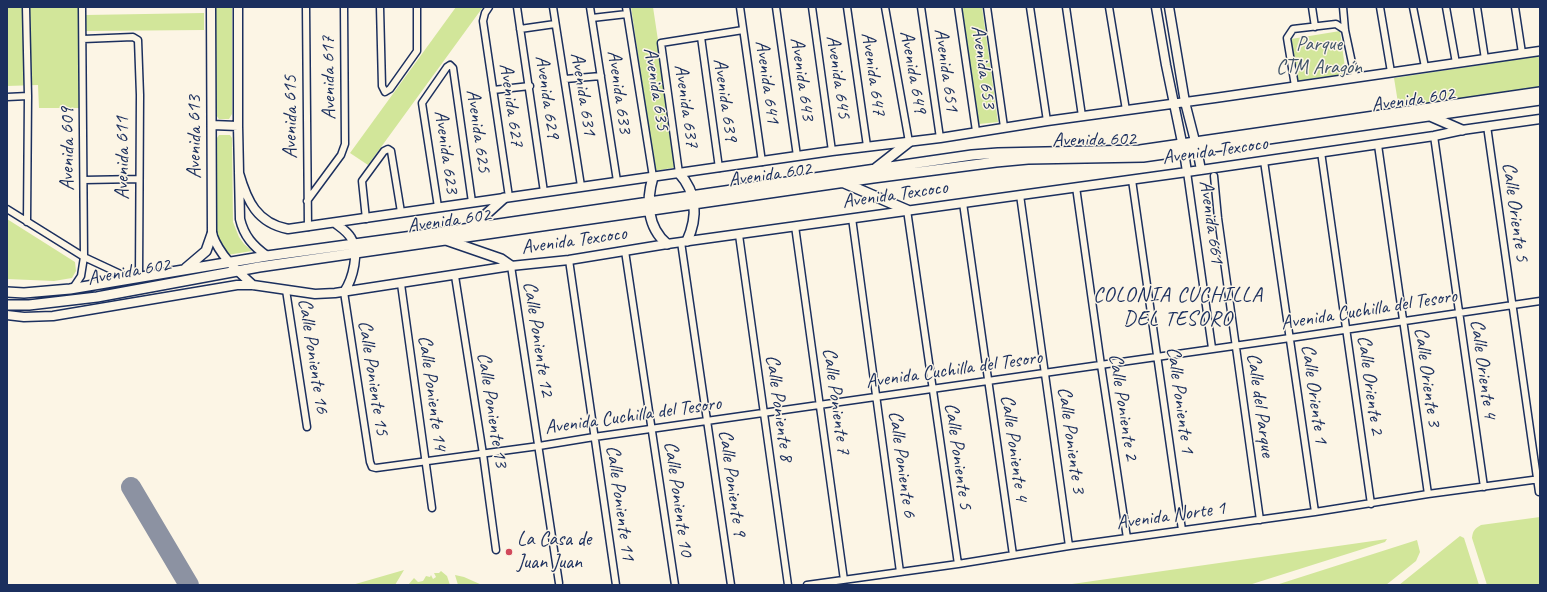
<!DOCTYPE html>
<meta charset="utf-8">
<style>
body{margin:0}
#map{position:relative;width:1547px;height:592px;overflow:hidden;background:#fcf5e5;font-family:Caveat,sans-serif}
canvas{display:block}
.frame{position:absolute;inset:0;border:8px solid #1b2f5e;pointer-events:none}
</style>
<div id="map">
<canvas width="1547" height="592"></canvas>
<div class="frame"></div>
</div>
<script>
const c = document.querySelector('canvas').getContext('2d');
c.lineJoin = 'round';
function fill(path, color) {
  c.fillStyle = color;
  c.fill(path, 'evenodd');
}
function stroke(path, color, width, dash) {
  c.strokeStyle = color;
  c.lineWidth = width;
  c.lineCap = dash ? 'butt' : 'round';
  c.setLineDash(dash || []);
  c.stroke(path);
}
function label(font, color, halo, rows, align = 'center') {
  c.font = font + ' Caveat,sans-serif';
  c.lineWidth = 3;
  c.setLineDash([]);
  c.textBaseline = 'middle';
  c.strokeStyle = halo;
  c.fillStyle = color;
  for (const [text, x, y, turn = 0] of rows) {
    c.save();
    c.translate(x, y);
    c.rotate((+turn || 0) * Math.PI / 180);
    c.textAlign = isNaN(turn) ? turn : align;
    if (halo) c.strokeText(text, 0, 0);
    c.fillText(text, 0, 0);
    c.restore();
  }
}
fill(new Path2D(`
 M 7,7 L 79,7 L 80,108 L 39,108 L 38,85 L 7,86 Z
 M 216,7 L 232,7 L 232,114 L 229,119 L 219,119 L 216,115 Z
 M 456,7 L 483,7 L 368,165 L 350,153 Z
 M 631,7 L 653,7 L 677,167 L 655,171 Z
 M 962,7 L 982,7 L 998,122 L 979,124 Z
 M 204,13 L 204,30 L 86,31 L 86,15 Z
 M 1340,31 L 1346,75 L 1298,82 L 1291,39 Z
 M 1540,56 L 1540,87 L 1399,109 L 1394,78 Z
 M 219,135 L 230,135 L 232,138 L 233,222 L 239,237 L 244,244 L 252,251 L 227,255 L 222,248 L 216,235 L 217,138 Z
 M 7,219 L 75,262 L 76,271 L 72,278 L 54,281 L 7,279 Z
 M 1540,517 L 1540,585 L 1487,585 L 1472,538 C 1473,531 1474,529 1481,525 Z
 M 1460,536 L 1464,538 L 1479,585 L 1399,585 Z
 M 1387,539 L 1385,542 L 1249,585 L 1065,585 Z
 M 1417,540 L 1420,552 L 1416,561 L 1386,585 L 1276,585 Z
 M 404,570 L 395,585 L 352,585 Z
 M 441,571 L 447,576 L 450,585 L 408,585 L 414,578 L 418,582 L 423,581 L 426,576 L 430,577 L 431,575 L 433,579 L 436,577 L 434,573 L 439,573 Z
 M 455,575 L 464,577 L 482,585 L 458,585 Z`), '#d2e69a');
stroke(new Path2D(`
 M 131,487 L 189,585`), '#8c92a2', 20);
const street = new Path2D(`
 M 26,7 L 28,96 L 27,222
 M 306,7 L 308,227
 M 380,7 L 382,86 L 385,92 L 390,89 L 417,51 L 417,7
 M 489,7 L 485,13 L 483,21 L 509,197
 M 517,7 L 544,192
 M 553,7 L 581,186
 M 590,7 L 617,181
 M 626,7 L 653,177
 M 740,7 L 762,162
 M 776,7 L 797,156
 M 812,7 L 832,151
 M 847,7 L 867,146
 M 885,7 L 909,142
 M 921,7 L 940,138
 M 958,7 L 976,131
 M 987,7 L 1004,127
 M 1030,7 L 1047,121
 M 1066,7 L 1082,116
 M 1109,7 L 1126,110
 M 1312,7 L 1315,27
 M 1343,7 L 1345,30 L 1355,77
 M 1380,7 L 1391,72
 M 1413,7 L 1425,67
 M 1446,7 L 1456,63
 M 1477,7 L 1485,59
 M 1515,7 L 1522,53
 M 592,18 L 627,14
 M 520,29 L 555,24
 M 701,37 L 719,168
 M 83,39 L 133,37 L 138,40 L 140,95 L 139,278
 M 565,79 L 601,76
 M 1295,86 L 1287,38 L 1293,29 L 1336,24 L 1345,30
 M 493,90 L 530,86
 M 7,97 L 28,96
 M 1487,126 L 1539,492
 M 1434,136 L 1484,487
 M 1378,145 L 1428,494
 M 1321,152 L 1371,504
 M 1264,161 L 1315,512
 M 1187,172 L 1212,348
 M 679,173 L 661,43 L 743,30
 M 1214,176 L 1218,218 L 1260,520
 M 84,180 L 139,179
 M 1132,180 L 1182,530
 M 1076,187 L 1101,365 L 1127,538
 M 1020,195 L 1069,546
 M 307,201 L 341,155 L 345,144 L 344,7
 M 963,203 L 1013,555
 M 438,207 L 422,103 L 447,67 L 450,65 L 453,68 L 472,202
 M 7,209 L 84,257 L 129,278
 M 907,210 L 958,564
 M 852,218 L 900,572
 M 366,219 L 362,181 L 384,151 L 388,149 L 391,151 L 401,212
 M 795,226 L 844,580
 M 739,235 L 788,585
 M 681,242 L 731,585
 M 625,251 L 675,585
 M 569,260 L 616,585
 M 511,266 L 559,583
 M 455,276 L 483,454 L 496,550
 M 401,284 L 432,508
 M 73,288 L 81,276 L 84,257 L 82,7
 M 286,290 L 307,427
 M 344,292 L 370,462 L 372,467 L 376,468 L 539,446 L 594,437 L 1290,338 L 1540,301
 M 807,585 L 958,564 L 1069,546 L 1315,512 L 1428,494 L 1540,479`);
const secondary = new Path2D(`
 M 211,7 L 212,234 C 220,256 236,270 253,285
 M 238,7 L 238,126 L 240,219 C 244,236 253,246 267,256
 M 1156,7 L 1166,65 L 1184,152 L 1187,172
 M 1169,7 L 1185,102 L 1197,149 L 1201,170
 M 212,125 L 238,126
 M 239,173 C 247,201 257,223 288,229 L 832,151 L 940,138 L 1047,121 L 1215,98 L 1540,51
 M 335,223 C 340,227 347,231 351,238 C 360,251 353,279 344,292
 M 7,315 L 24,317 L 53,316 L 237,285 L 253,285 L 315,294 L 335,293 L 511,266 L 569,260 L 667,244 L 1187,172 L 1434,136 L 1462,130 L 1540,119`);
const primary = new Path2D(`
 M 1430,116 L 1462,130
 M 876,168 L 909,142
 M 679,173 C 697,193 698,217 687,241
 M 653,177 C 646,201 647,227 667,244
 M 842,182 L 907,210
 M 471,228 L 504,198
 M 446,240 L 501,259 L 511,266
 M 186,268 L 206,251 L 212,234
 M 7,292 L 24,293 L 70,289 L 267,256 L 471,228 L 972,155 L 998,153 L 1140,150 L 1540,92
 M 7,305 L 29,305 L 97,297 L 259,267 L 873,178 L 996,162 L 1028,159 L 1143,157 L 1540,100`);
stroke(street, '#1b2f5e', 9);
stroke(secondary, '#1b2f5e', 11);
stroke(primary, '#1b2f5e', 12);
stroke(street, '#fcf5e5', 6);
stroke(secondary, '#fcf5e5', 8);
stroke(primary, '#fcf5e5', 9);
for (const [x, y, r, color] of [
 [509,552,4,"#d1495b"]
]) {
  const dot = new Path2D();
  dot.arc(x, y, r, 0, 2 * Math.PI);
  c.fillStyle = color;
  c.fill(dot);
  stroke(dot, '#fcf5e5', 1.5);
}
label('20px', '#40546a', '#fcf5e5', [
 ["Parque",1319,45],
 ["CTM Aragón",1319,68]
]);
label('20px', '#1b2f5e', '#fcf5e5', [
 ["Avenida 653",983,67,82],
 ["Avenida 651",946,70,82],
 ["Avenida 649",913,72,80],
 ["Avenida 647",873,74,82],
 ["Avenida 645",838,77,82],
 ["Avenida 617",329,78,-91],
 ["Avenida 643",802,79,82],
 ["Avenida 641",767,82,82],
 ["Avenida 635",656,89,81],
 ["Avenida 633",619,92,82],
 ["Avenida 631",583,94,81],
 ["Avenida 629",547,97,82],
 ["Avenida 639",725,100,82],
 ["Avenida 602",1413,100,-8],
 ["Avenida 627",511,105,82],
 ["Avenida 637",686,106,82],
 ["Avenida 615",291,117,-90],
 ["Avenida 625",478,131,82],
 ["Avenida 613",195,137,-90],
 ["Avenida 602",1094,140,-1],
 ["Avenida 609",68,149,-90],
 ["Avenida Texcoco",1215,151,-8],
 ["Avenida 623",446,152,82],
 ["Avenida 611",123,158,-90],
 ["Avenida 602",770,175,-8],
 ["Avenida Texcoco",895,195,-8],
 ["Calle Oriente 5",1515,212,82],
 ["Avenida 602",449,221,-8],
 ["Avenida 661",1211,222,82],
 ["Avenida Texcoco",574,241,-8],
 ["Avenida 602",129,272,-10],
 ["Avenida Cuchilla del Tesoro",1369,310,-9],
 ["Calle Poniente 12",538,339,81],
 ["Calle Poniente 16",313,356,81],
 ["Calle Oriente 4",1483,369,82],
 ["Avenida Cuchilla del Tesoro",954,370,-8],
 ["Calle Oriente 3",1427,377,82],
 ["Calle Poniente 15",373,378,81],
 ["Calle Oriente 2",1370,385,82],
 ["Calle Poniente 14",432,393,82],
 ["Calle Oriente 1",1314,394,82],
 ["Calle Poniente 1",1180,400,82],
 ["Calle Poniente 7",836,401,82],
 ["Calle del Parque",1260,405,82],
 ["Calle Poniente 2",1123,407,81],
 ["Calle Poniente 8",779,408,82],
 ["Calle Poniente 13",492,410,81],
 ["Avenida Cuchilla del Tesoro",633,416,-8],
 ["Calle Poniente 3",1071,440,82],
 ["Calle Poniente 4",1014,448,82],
 ["Calle Poniente 5",958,456,82],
 ["Calle Poniente 6",902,464,82],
 ["Calle Poniente 9",732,483,82],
 ["Calle Poniente 10",678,499,82],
 ["Calle Poniente 11",620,503,82],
 ["Avenida Norte 1",1171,516,-8]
]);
label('20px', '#1b2f5e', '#fcf5e5', [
 ["La Casa de",517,540],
 ["Juan Juan",517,563]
], 'left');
c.letterSpacing = '1px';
label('21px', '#1b2f5e', '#fcf5e5', [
 ["COLONIA CUCHILLA",1178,295],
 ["DEL TESORO",1178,319]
]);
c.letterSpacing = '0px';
</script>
